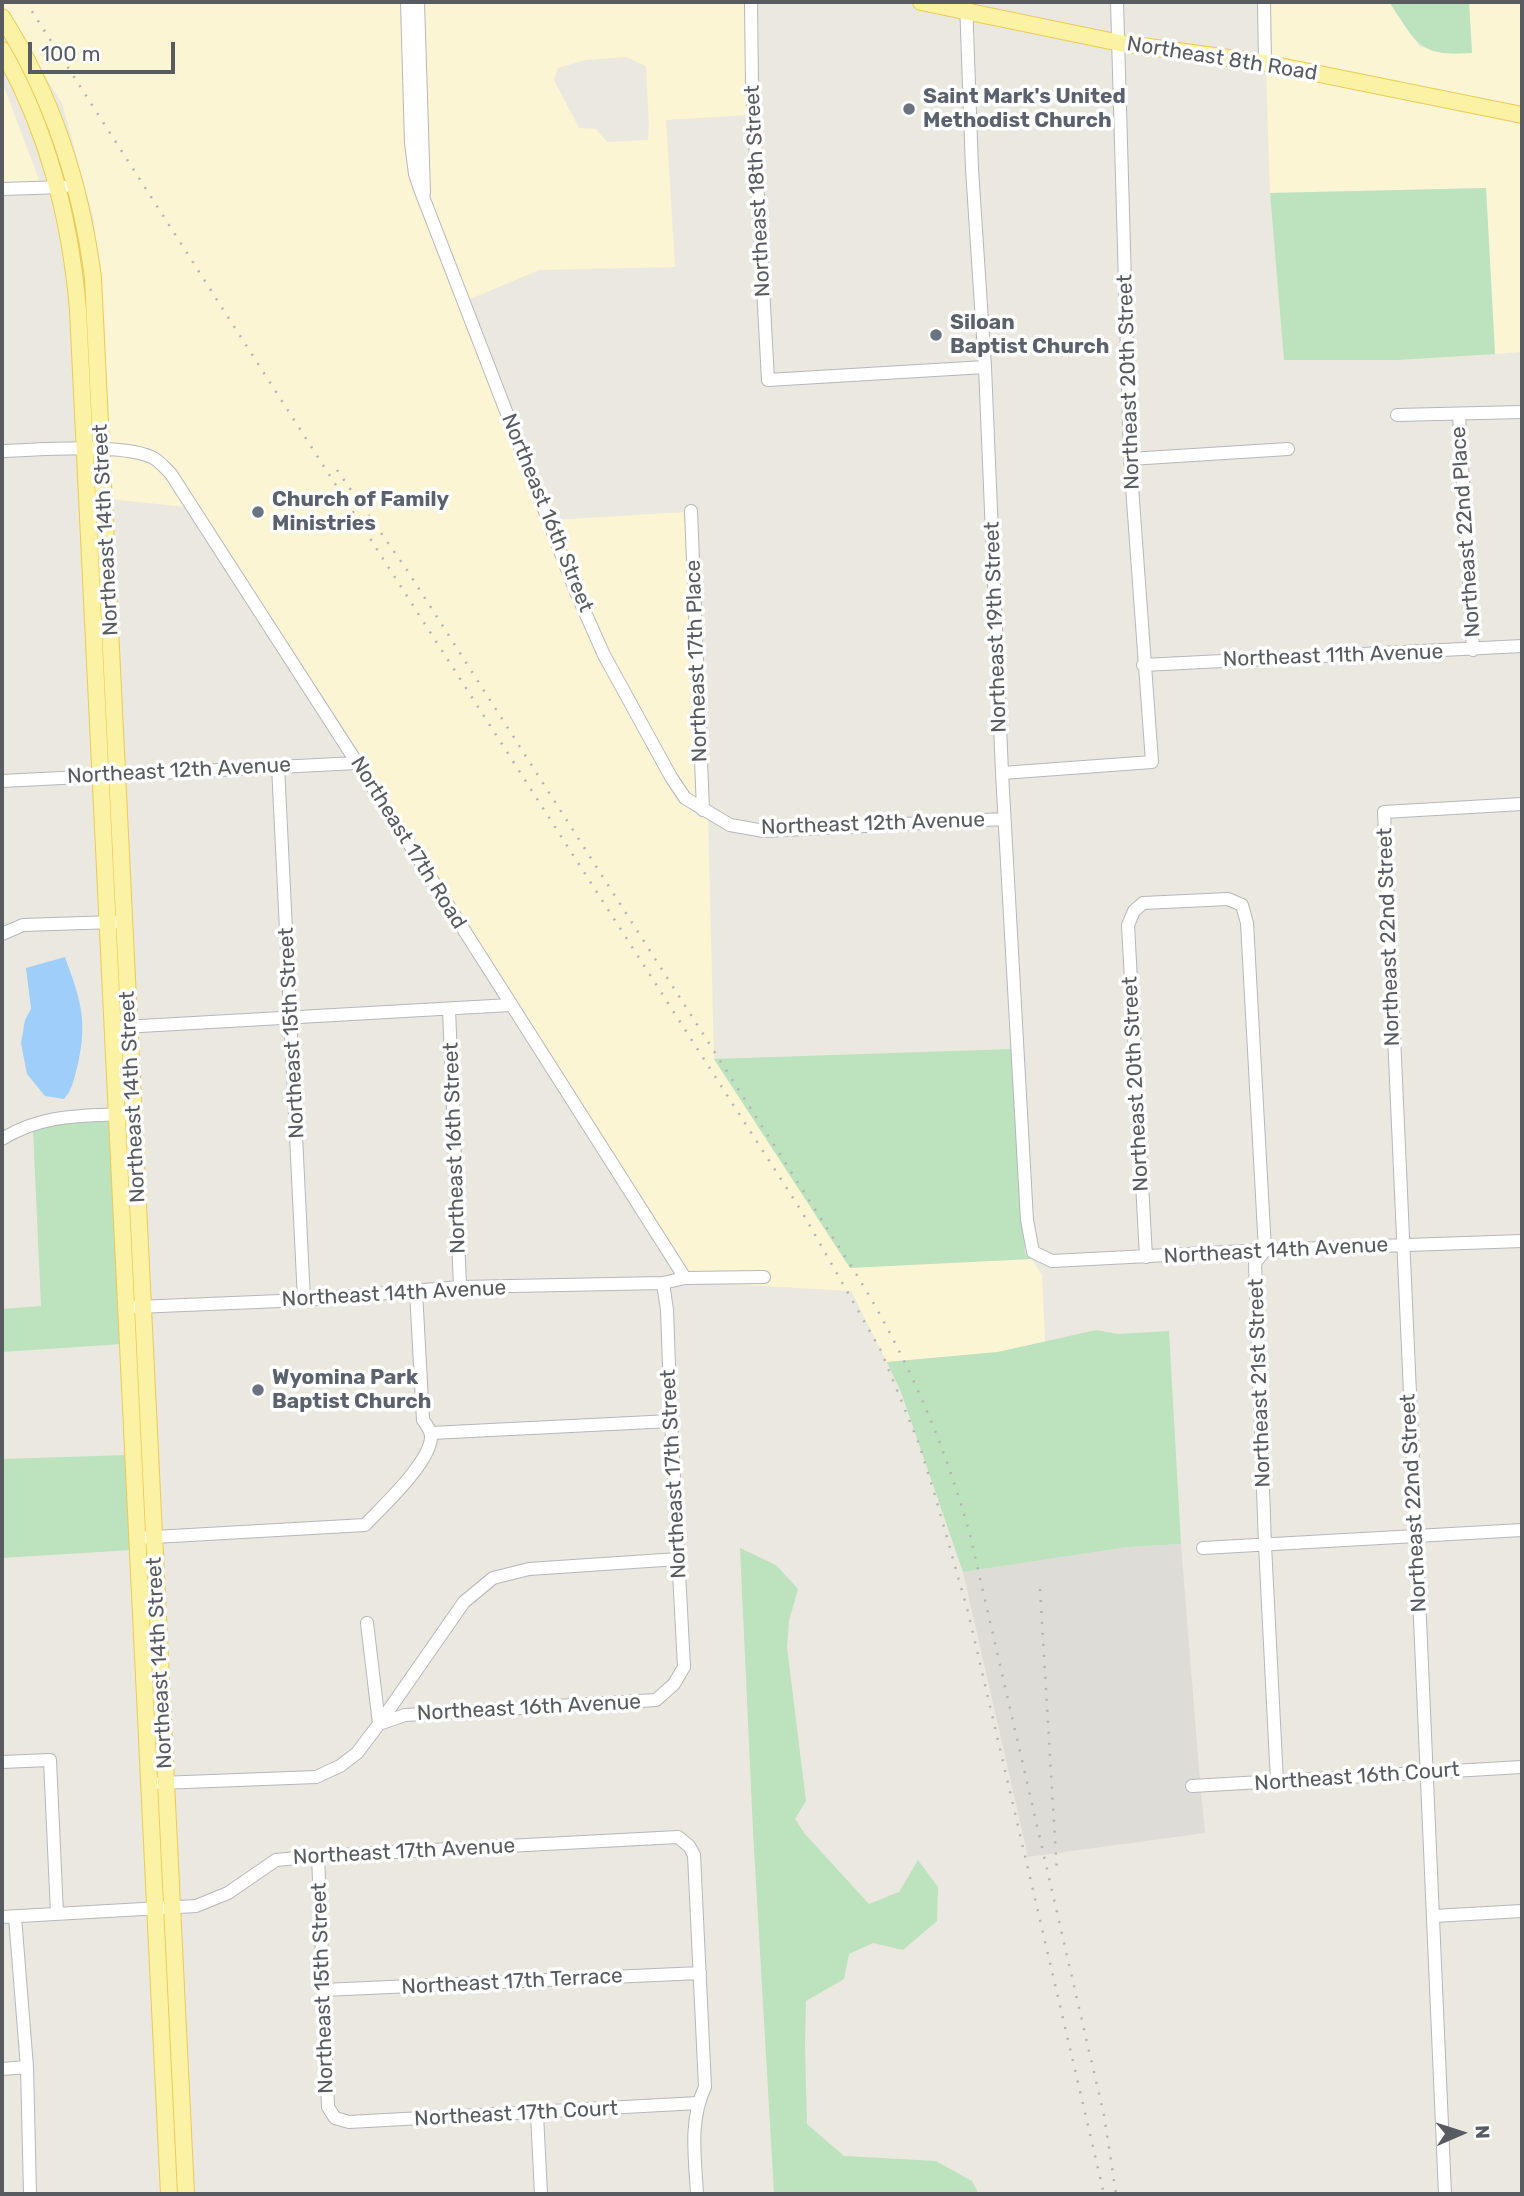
<!DOCTYPE html>
<style>
body{margin:0}
#map{position:relative;width:1524px;height:2196px;overflow:hidden;background:#ebe9df;font-family:Rubik,sans-serif}
canvas{display:block}
.frame{position:absolute;inset:0;border:4px solid #585b60;pointer-events:none}
.north{position:absolute;left:1426px;top:2098px;width:70px;height:70px;-webkit-text-stroke:5px #fff;paint-order:stroke;rotate:87deg;font-size:19px;font-weight:700;line-height:28px;text-align:center;color:#585b60}
.north::after{content:'';display:block;margin:auto;width:24px;height:32px;background:#585b60;clip-path:polygon(50% 0,100% 100%,50% 72%,0 100%)}
.scale{position:absolute;left:28px;top:42px;width:147px;height:32px;box-sizing:border-box;border:4px solid #585b60;border-top:0;padding-left:9px;font-size:21px;line-height:24px;white-space:nowrap;color:#585b60;-webkit-text-stroke:5px #fff;paint-order:stroke}
</style>
<div id="map">
<canvas width="1524" height="2196"></canvas>
<div class="frame"></div>
<div class="north">N</div>
<div class="scale">100 m</div>
</div>
<script>
const c = document.querySelector('canvas').getContext('2d');
c.lineJoin = 'round';
function fill(path, color) {
  c.fillStyle = color;
  c.fill(path, 'evenodd');
}
function stroke(path, color, width, dash) {
  c.strokeStyle = color;
  c.lineWidth = width;
  c.lineCap = dash ? 'butt' : 'round';
  c.setLineDash(dash || []);
  c.stroke(path);
}
function label(font, color, halo, rows, align = 'center') {
  c.font = font + ' Rubik,sans-serif';
  c.lineWidth = 7;
  c.setLineDash([]);
  c.textBaseline = 'middle';
  c.strokeStyle = halo;
  c.fillStyle = color;
  for (const [text, x, y, turn = 0] of rows) {
    c.save();
    c.translate(x, y);
    c.rotate((+turn || 0) * Math.PI / 180);
    c.textAlign = isNaN(turn) ? turn : align;
    if (halo) c.strokeText(text, 0, 0);
    c.fillText(text, 0, 0);
    c.restore();
  }
}
fill(new Path2D(`
 M 2,2 L 401,2 L 406,144 L 420,202 L 434,243 L 571,594 L 599,657 L 666,780 L 682,802 L 698,816 L 708,819 L 714,1059 L 850,1267 L 1032,1259 L 1042,1275 L 1045,1342 L 997,1352 L 887,1362 L 851,1291 L 712,1283 L 769,1282 L 769,1272 L 687,1272 L 363,758 L 176,471 L 108,444 L 94,220 L 62,103 L 2,7 Z
 M 424,2 L 746,2 L 748,115 L 666,120 L 675,267 L 539,270 L 468,300 L 430,196 ZM 626,57 L 646,66 L 649,125 L 648,140 L 607,142 L 596,129 L 579,128 L 554,80 L 558,68 L 585,60 Z
 M 1269,2 L 1389,2 L 1420,47 L 1472,53 L 1469,2 L 1522,2 L 1522,110 L 1271,59 Z
 M 1266,69 L 1522,120 L 1522,352 L 1495,354 L 1486,188 L 1270,193 Z
 M 2,81 L 40,183 L 2,184 Z
 M 108,454 L 138,458 L 150,462 L 166,477 L 186,507 L 110,499 Z
 M 685,512 L 697,800 L 690,794 L 676,775 L 609,653 L 554,520 Z`), '#fcf5d3');
fill(new Path2D(`
 M 1181,1544 L 1200,1781 L 1187,1782 L 1187,1791 L 1201,1791 L 1205,1833 L 1028,1857 L 963,1572 L 1128,1547 Z`), '#dedcd7');
fill(new Path2D(`
 M 1389,2 L 1469,2 L 1472,53 C 1418,57 1417,43 1389,2 Z
 M 1486,188 L 1495,354 L 1397,360 L 1284,360 L 1270,193 Z
 M 1012,1049 L 1025,1254 L 1032,1259 L 850,1268 L 714,1059 Z
 M 111,1120 L 122,1344 L 2,1352 L 2,1309 L 41,1306 L 33,1130 L 58,1123 Z
 M 1096,1330 L 1118,1334 L 1169,1331 L 1181,1544 L 1128,1547 L 963,1572 L 901,1392 L 887,1362 L 998,1352 Z
 M 127,1455 L 132,1550 L 2,1558 L 2,1459 Z
 M 740,1548 L 776,1565 L 798,1589 L 789,1621 L 787,1647 L 806,1801 L 795,1819 L 805,1834 L 869,1904 L 899,1892 L 918,1860 L 938,1887 L 937,1921 L 903,1950 L 873,1943 L 849,1954 L 844,1979 L 806,2001 L 805,2047 L 807,2124 L 844,2156 L 936,2161 L 972,2181 L 979,2194 L 774,2194 L 753,1831 Z`), '#bce2be');
fill(new Path2D(`
 M 65,957 C 80,999 88,1019 78,1064 C 74,1078 73,1089 64,1099 L 45,1096 L 27,1074 L 21,1043 L 25,1020 L 31,1009 L 26,968 Z`), '#9fcefb');
const minor = new Path2D(`
 M 407,2 L 411,143 L 415,174 L 420,189 L 576,592 L 604,655 L 671,777 L 685,798 L 730,825 L 764,831 L 1004,819
 M 418,2 L 424,193
 M 751,2 L 752,85 L 768,380 L 985,367
 M 966,2 L 972,169 L 985,367 L 1002,773 L 1027,1220 L 1033,1252 L 1052,1261 L 1265,1250 L 1522,1241
 M 1264,2 L 1265,63
 M 2,189 L 64,187
 M 1397,415 L 1522,412
 M 1459,415 L 1473,650
 M 2,451 C 35,450 129,442 155,459 C 161,463 166,469 171,474 L 424,867 L 685,1278
 M 1130,459 L 1288,449
 M 691,511 L 703,810
 M 1143,665 L 1522,646
 M 278,766 L 304,1300
 M 1002,773 L 1152,762 L 1130,459 L 1117,2
 M 2,781 L 357,763
 M 2,934 L 23,925 L 115,922
 M 449,1009 L 460,1287
 M 123,1027 L 510,1005
 M 2,1139 C 41,1115 78,1116 123,1114
 M 1146,1257 L 1128,925 L 1134,911 L 1143,903 L 1228,899 L 1242,905 L 1247,923 L 1265,1250 L 1255,1263 L 1265,1545 L 1277,1782
 M 137,1307 L 304,1300 L 460,1287 L 663,1283
 M 431,1433 L 671,1421
 M 137,1538 L 365,1525 C 383,1506 433,1460 431,1435 C 430,1430 426,1424 423,1420 L 416,1291
 M 1203,1548 L 1522,1530
 M 367,1623 L 379,1724
 M 379,1724 L 464,1602 L 493,1578 L 529,1569 L 678,1559
 M 2,1762 L 50,1760 L 57,1914
 M 160,1783 L 316,1777 L 340,1766 L 357,1753 L 379,1724 L 405,1715 L 656,1700 L 674,1684 L 684,1667 L 671,1421 L 667,1310 L 663,1283 L 685,1278 L 764,1277
 M 1192,1786 L 1522,1767
 M 318,1856 L 328,2107 L 335,2118 L 349,2122 L 698,2103
 M 1434,1916 L 1522,1911
 M 2,1917 L 196,1906 L 228,1893 L 276,1860 L 318,1856 L 678,1837 L 689,1846 L 694,1855 L 705,2087 C 689,2121 695,2157 697,2194
 M 15,1917 L 27,2067 L 30,2194
 M 323,1990 L 700,1973
 M 2,2069 L 27,2067
 M 537,2114 L 541,2194
 M 1445,2194 C 1427,1733 1403,1273 1384,812 L 1522,804`);
const major = new Path2D(`
 M 921,2 L 1120,43 L 1265,63 L 1522,115
 M 2,17 C 53,97 81,185 93,278 L 186,2194
 M 2,50 C 48,131 70,217 78,310 L 169,2194`);
stroke(minor, '#b5b7bc', 14);
stroke(major, '#eaca59', 18);
stroke(minor, '#fff', 12);
stroke(major, '#fbf2a4', 16);
stroke(new Path2D(`
 M 26,2 L 802,1212 L 881,1351 L 919,1444 L 934,1492 L 968,1612 L 1104,2194
 M 337,470 L 407,570 L 855,1272 C 906,1355 944,1441 970,1535 L 1086,2038 L 1104,2115 L 1116,2194
 M 1040,1589 L 1057,1873`), '#b2b3b3', 2.5, [2, 9]);
for (const [x, y, r, color] of [
 [909,109,7,"#6b7280"],
 [936,335,7,"#6b7280"],
 [258,512,7,"#6b7280"],
 [258,1390,7,"#6b7280"]
]) {
  const dot = new Path2D();
  dot.arc(x, y, r, 0, 2 * Math.PI);
  c.fillStyle = color;
  c.fill(dot);
  stroke(dot, '#fff', 2.5);
}
label('21px', '#585b60', '#fff', [
 ["Northeast 8th Road",1222,59,9],
 ["Northeast 18th Street",758,191,-93],
 ["Northeast 20th Street",1129,382,-92],
 ["Northeast 16th Street",547,513,68],
 ["Northeast 14th Street",106,530,-93],
 ["Northeast 22nd Place",1466,532,-94],
 ["Northeast 19th Street",996,627,-92],
 ["Northeast 11th Avenue",1333,656,-2],
 ["Northeast 17th Place",697,661,-92],
 ["Northeast 12th Avenue",179,771,-3],
 ["Northeast 12th Avenue",873,824,-2],
 ["Northeast 17th Road",408,843,58],
 ["Northeast 22nd Street",1389,937,-92],
 ["Northeast 15th Street",292,1033,-93],
 ["Northeast 20th Street",1136,1084,-93],
 ["Northeast 14th Street",133,1097,-93],
 ["Northeast 16th Street",455,1148,-92],
 ["Northeast 14th Avenue",1276,1251,-3],
 ["Northeast 14th Avenue",394,1294,-3],
 ["Northeast 21st Street",1260,1383,-92],
 ["Northeast 17th Street",674,1474,-93],
 ["Northeast 22nd Street",1414,1503,-93],
 ["Northeast 14th Street",160,1663,-93],
 ["Northeast 16th Avenue",529,1708,-3],
 ["Northeast 16th Court",1357,1777,-4],
 ["Northeast 17th Avenue",404,1852,-3],
 ["Northeast 17th Terrace",512,1982,-3],
 ["Northeast 15th Street",323,1988,-92],
 ["Northeast 17th Court",516,2114,-3]
]);
label('bold 21px', '#5b616d', '#fff', [
 ["Saint Mark's United",923,97],
 ["Methodist Church",923,121],
 ["Siloan",950,323],
 ["Baptist Church",950,347],
 ["Church of Family",272,500],
 ["Ministries",272,524],
 ["Wyomina Park",272,1378],
 ["Baptist Church",272,1402]
], 'left');
</script>
